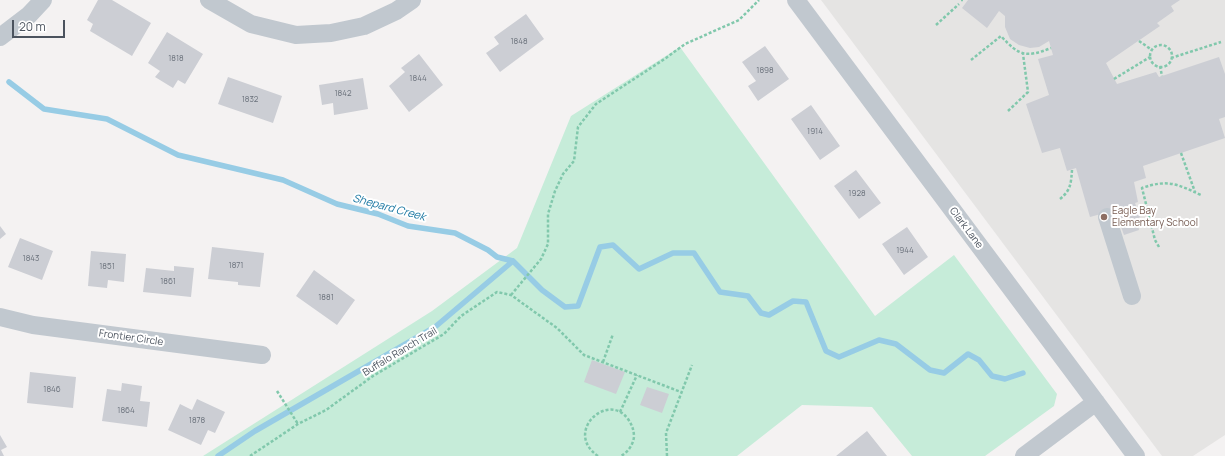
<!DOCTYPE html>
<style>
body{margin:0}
#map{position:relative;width:1225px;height:456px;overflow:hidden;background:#f4f2f2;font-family:Manrope,sans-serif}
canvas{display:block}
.scale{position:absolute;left:12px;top:20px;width:53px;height:18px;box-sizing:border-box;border:2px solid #4b535e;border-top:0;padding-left:5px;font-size:12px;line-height:14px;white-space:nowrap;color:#4b535e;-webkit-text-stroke:3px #fff;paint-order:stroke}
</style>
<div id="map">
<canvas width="1225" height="456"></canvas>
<div class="scale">20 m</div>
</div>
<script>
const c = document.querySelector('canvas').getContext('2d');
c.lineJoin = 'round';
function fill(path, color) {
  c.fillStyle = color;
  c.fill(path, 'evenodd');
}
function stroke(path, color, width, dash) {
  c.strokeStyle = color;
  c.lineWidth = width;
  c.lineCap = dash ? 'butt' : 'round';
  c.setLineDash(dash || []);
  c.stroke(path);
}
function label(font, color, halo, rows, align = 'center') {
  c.font = font + ' Manrope,sans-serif';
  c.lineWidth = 4;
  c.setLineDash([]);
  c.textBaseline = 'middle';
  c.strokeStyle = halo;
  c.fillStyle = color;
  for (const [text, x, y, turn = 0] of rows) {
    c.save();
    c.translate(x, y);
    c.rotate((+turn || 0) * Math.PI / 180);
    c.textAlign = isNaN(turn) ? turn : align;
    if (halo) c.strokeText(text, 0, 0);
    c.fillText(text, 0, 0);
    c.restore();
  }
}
fill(new Path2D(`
 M 821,0 L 1225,0 L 1225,435 L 1193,456 L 1162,456 Z`), '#e5e4e3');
fill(new Path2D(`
 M 680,47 L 875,316 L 954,255 L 1057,394 L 1054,406 L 985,456 L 912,456 L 872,407 L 802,405 L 737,456 L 203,456 L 432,311 L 517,248 L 571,116 Z`), '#c6ecd9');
stroke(new Path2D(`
 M 9,82 L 44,109 L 107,119 L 178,155 L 283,180 L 337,204 L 378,214 L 408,226 L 455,233 L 488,250 L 497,257 L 513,261 L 542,290 L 565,307 L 578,306 L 600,247 L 613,245 L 639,269 L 673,253 L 694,253 L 720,292 L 748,296 L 761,313 L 769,315 L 793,301 L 806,302 L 826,351 L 839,357 L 879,340 L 896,344 L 930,370 L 944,373 L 968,354 L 979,360 L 992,376 L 1005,379 L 1023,373
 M 218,456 L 255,431 L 435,327 L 513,261`), '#97cce5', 5.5);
fill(new Path2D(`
 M 98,0 L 112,0 L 151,23 L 132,56 L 90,31 L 93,24 L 87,20 Z
 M 968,0 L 1180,0 L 1171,6 L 1174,11 L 1157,23 L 1160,26 L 1106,63 L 1117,84 L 1156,72 L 1159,77 L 1219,57 L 1225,74 L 1225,117 L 1219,119 L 1225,138 L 1143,166 L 1146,178 L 1134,182 L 1138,202 L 1135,203 L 1140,217 L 1137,219 L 1139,230 L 1124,235 L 1115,210 L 1090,217 L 1076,168 L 1067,171 L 1060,148 L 1042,153 L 1026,104 L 1049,95 L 1038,59 L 1053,55 L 1049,41 L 1039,47 L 1030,48 L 1019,45 L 1010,39 L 1005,27 L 1005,16 L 999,11 L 987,28 L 962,8 Z
 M 526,14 L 544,39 L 500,72 L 486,53 L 499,44 L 494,37 Z
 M 167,32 L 203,54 L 185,84 L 178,80 L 173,88 L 155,77 L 160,71 L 148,63 Z
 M 765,46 L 789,79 L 758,101 L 748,86 L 756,81 L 742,62 Z
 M 419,54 L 443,85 L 409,112 L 389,86 L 405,72 L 401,68 Z
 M 228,77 L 282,96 L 273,123 L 218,104 Z
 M 363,78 L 368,109 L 334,115 L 333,103 L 322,105 L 319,85 Z
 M 811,105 L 840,146 L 820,160 L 791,119 Z
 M 856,170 L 881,203 L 859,219 L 834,186 Z
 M 0,226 L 6,234 L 0,239 Z
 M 907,227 L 928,257 L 904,275 L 882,244 Z
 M 20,238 L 53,251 L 42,280 L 8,267 Z
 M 212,247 L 264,253 L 260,287 L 238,285 L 238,282 L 208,279 Z
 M 91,251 L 126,254 L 124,282 L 108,280 L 107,288 L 88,286 Z
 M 174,266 L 194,268 L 191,297 L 143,292 L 146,268 L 174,271 Z
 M 314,270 L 355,300 L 337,325 L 296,296 Z
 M 592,360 L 625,372 L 616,394 L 584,382 Z
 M 30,372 L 76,377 L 73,408 L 27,403 Z
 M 122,383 L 142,386 L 140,401 L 150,402 L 147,427 L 102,421 L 107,389 L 121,391 Z
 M 647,387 L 669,394 L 662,413 L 640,405 Z
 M 197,399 L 225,412 L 215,433 L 208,430 L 201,445 L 168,430 L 180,404 L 192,410 Z
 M 867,431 L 887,456 L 836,456 Z
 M 0,435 L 7,447 L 1,450 L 4,456 L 0,456 Z`), '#ccced4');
stroke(new Path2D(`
 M 961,0 L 963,0
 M 936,25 L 959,4
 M 1139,41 L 1152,50
 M1150 56a11 11 0 1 1 22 0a11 11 0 1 1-22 0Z
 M 1171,58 L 1221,42
 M 971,60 L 1001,36 C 1019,56 1026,58 1051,48
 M 1160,66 L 1162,76
 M 1114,79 L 1150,57
 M 1008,111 L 1028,92 L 1023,54
 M 1181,153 L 1195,192
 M 1060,199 C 1071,190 1071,183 1072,170
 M 1159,247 L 1155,240 L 1142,188 C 1168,179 1177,184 1201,195
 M 511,295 L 541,259 L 548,244 L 548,214 L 555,191 L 563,174 L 574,161 L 578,127 L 596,104 L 666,58 L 685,44 L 739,20 L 759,0
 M 603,362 L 613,334
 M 277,391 L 298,424
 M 620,412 L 637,375
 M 250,456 L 298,424 L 326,410 L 373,376 L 444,334 L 461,316 L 497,292 L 511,295 L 557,328 L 584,355 L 681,392
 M 598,456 C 563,432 608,391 628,419 C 632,425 634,430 634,437 C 633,445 628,452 621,456
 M 667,456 L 666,433 L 692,365`), '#81c8ac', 2.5, [3, 2]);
stroke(new Path2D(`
 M 209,0 L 251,24 L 296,35 L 331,33 L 364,26 L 396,11 L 412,0
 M 796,0 L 1136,456
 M 0,37 L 29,15 L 43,0
 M 1107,217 L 1132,296
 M 0,317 L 33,325 L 262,355
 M 1024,456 L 1096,402`), '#c1c8cf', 18);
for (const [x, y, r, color] of [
 [1104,217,4,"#8d6e63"]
]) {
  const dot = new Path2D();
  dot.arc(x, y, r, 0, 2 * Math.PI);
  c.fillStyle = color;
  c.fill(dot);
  stroke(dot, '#fff', 1.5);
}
label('8px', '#6b727c', null, [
 ["1848",519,42],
 ["1818",176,59],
 ["1898",765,71],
 ["1844",418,79],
 ["1842",343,94],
 ["1832",250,100],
 ["1914",815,132],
 ["1928",857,194],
 ["1944",905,251],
 ["1843",31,259],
 ["1871",236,266],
 ["1851",107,267],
 ["1861",168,282],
 ["1881",326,298],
 ["1846",52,390],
 ["1864",126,411],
 ["1878",197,421]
]);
label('10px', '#785e54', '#fff', [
 ["Eagle Bay",1112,211],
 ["Elementary School",1112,223]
], 'left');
label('10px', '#4b535e', '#fff', [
 ["Clark Lane",966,228,53],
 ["Frontier Circle",131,338,8],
 ["Buffalo Ranch Trail",400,352,-31]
]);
label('italic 11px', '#1a77a2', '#fff', [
 ["Shepard Creek",389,208,15]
]);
</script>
